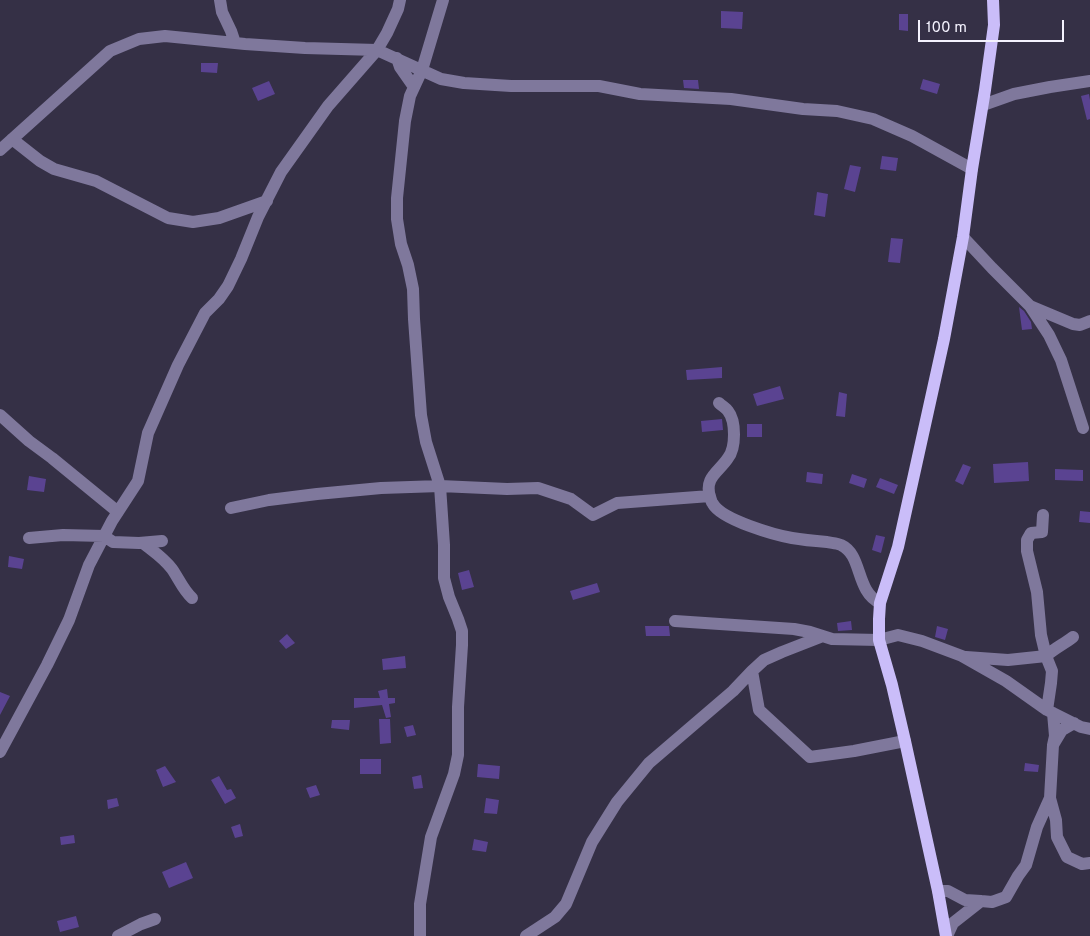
<!DOCTYPE html>
<style>
body{margin:0}
#map{position:relative;width:1090px;height:936px;overflow:hidden;background:#353046;font-family:Overpass,sans-serif}
canvas{display:block}
.scale{position:absolute;left:918px;top:20px;width:146px;height:22px;box-sizing:border-box;border:2px solid #f4f2fe;border-top:0;padding-left:6px;font-size:15px;line-height:18px;white-space:nowrap;color:#f4f2fe;-webkit-text-stroke:4px #353046;paint-order:stroke}
</style>
<div id="map">
<canvas width="1090" height="936"></canvas>
<div class="scale">100 m</div>
</div>
<script>
const c = document.querySelector('canvas').getContext('2d');
c.lineJoin = 'round';
function fill(path, color) {
  c.fillStyle = color;
  c.fill(path, 'evenodd');
}
function stroke(path, color, width, dash) {
  c.strokeStyle = color;
  c.lineWidth = width;
  c.lineCap = dash ? 'butt' : 'round';
  c.setLineDash(dash || []);
  c.stroke(path);
}
fill(new Path2D(`
 M 721,11 L 743,12 L 742,29 L 721,28 Z
 M 899,14 L 908,14 L 908,31 L 899,30 Z
 M 201,63 L 218,63 L 217,73 L 201,72 Z
 M 923,79 L 940,84 L 937,94 L 920,89 Z
 M 683,80 L 698,80 L 699,89 L 684,88 Z
 M 269,81 L 275,94 L 258,101 L 252,88 Z
 M 1089,94 L 1090,100 L 1090,119 L 1087,120 L 1081,96 Z
 M 882,156 L 898,158 L 896,171 L 880,169 Z
 M 850,165 L 861,167 L 855,192 L 844,189 Z
 M 817,192 L 828,194 L 825,217 L 814,215 Z
 M 891,238 L 903,239 L 900,263 L 888,262 Z
 M 1019,307 L 1024,311 L 1031,322 L 1032,329 L 1022,330 Z
 M 722,367 L 722,378 L 687,380 L 686,370 Z
 M 780,386 L 784,399 L 757,406 L 753,394 Z
 M 839,392 L 847,394 L 845,417 L 836,416 Z
 M 722,419 L 723,430 L 702,432 L 701,421 Z
 M 747,424 L 762,424 L 762,437 L 747,437 Z
 M 1028,462 L 1029,481 L 994,483 L 993,464 Z
 M 963,464 L 971,467 L 963,485 L 955,481 Z
 M 1055,469 L 1083,470 L 1083,481 L 1055,480 Z
 M 807,472 L 823,474 L 822,484 L 806,482 Z
 M 852,474 L 867,479 L 864,488 L 849,483 Z
 M 29,476 L 46,479 L 44,492 L 27,490 Z
 M 880,478 L 898,485 L 894,494 L 876,487 Z
 M 1080,511 L 1090,512 L 1090,523 L 1079,522 Z
 M 876,535 L 885,537 L 881,553 L 872,550 Z
 M 9,556 L 24,559 L 22,569 L 8,567 Z
 M 469,570 L 474,587 L 462,590 L 458,573 Z
 M 597,583 L 600,592 L 573,600 L 570,591 Z
 M 851,621 L 852,630 L 838,631 L 837,623 Z
 M 645,626 L 669,626 L 670,636 L 646,636 Z
 M 937,626 L 948,629 L 945,640 L 935,637 Z
 M 287,634 L 295,643 L 286,649 L 279,641 Z
 M 405,656 L 406,668 L 383,670 L 382,659 Z
 M 387,689 L 388,698 L 395,698 L 395,703 L 389,704 L 391,717 L 386,718 L 382,705 L 354,708 L 354,698 L 380,698 L 378,691 Z
 M 0,692 L 10,696 L 0,715 Z
 M 379,719 L 390,719 L 391,743 L 380,744 Z
 M 332,720 L 350,720 L 349,730 L 331,728 Z
 M 413,725 L 416,735 L 407,737 L 404,727 Z
 M 360,759 L 381,759 L 381,774 L 360,774 Z
 M 1025,763 L 1039,765 L 1038,772 L 1024,771 Z
 M 478,764 L 500,766 L 499,779 L 477,777 Z
 M 165,766 L 176,782 L 163,787 L 156,770 Z
 M 421,775 L 423,788 L 414,789 L 412,777 Z
 M 219,776 L 227,790 L 231,789 L 236,798 L 225,804 L 211,780 Z
 M 316,785 L 320,795 L 310,798 L 306,788 Z
 M 117,798 L 119,806 L 108,809 L 107,800 Z
 M 486,798 L 499,800 L 497,814 L 484,813 Z
 M 240,824 L 243,836 L 235,838 L 231,827 Z
 M 74,835 L 75,843 L 61,845 L 60,837 Z
 M 474,839 L 488,842 L 486,852 L 472,850 Z
 M 186,862 L 193,878 L 169,888 L 162,872 Z
 M 76,916 L 79,927 L 60,932 L 57,921 Z`), '#5a4391');
stroke(new Path2D(`
 M 220,0 L 222,12 L 231,31 L 235,43
 M 397,58 L 400,67 L 414,87
 M 983,105 L 1014,94 L 1050,87 L 1090,81
 M 12,139 L 40,161 L 54,169 L 96,181 L 168,218 L 193,222 L 219,218 L 267,201
 M 0,150 L 110,51 L 139,39 L 165,36 L 245,44 L 305,48 L 377,50 L 441,79 L 464,83 L 511,86 L 599,86 L 640,94 L 731,99 L 803,109 L 837,111 L 873,119 L 912,136 L 972,169
 M 963,237 L 992,268 L 1030,306 L 1049,335 L 1061,360 L 1083,428
 M 1030,306 L 1073,324 L 1080,325 L 1090,321
 M 719,403 C 722,406 726,408 728,411 C 736,421 736,448 728,458 C 719,472 704,477 710,497 C 711,499 711,502 713,504 C 722,520 775,535 792,538 C 804,540 815,541 827,542 C 831,543 837,543 841,545 C 863,555 855,591 880,603
 M 0,415 L 29,441 L 52,458 L 118,512
 M 231,508 L 269,500 L 317,494 L 381,488 L 440,486 L 507,489 L 538,488 L 571,499 L 593,515 L 617,503 L 710,496
 M 29,538 L 63,535 L 104,536 L 113,542 L 139,543 L 162,541
 M 143,543 C 153,551 164,558 172,569 C 179,579 183,590 192,598
 M 675,621 L 794,629 L 810,632 L 832,639 L 879,640 L 898,635 L 922,641 L 962,656 L 1006,681 L 1047,710 L 1081,727 L 1090,729
 M 966,657 L 1008,660 L 1046,656 L 1041,635 L 1037,592 L 1027,551 L 1027,540 L 1031,533 L 1042,532 L 1043,515
 M 752,671 L 759,710 L 810,757 L 854,751 L 905,741
 M 1047,710 L 1051,683 L 1052,671 L 1046,656 C 1055,648 1064,644 1073,637
 M 1053,713 L 1055,736 L 1053,745 L 1062,730 L 1074,723
 M 0,752 L 47,665 L 69,620 L 89,565 L 112,521 L 138,481 L 148,433 L 178,365 L 205,313 L 219,299 L 228,286 L 241,259 L 258,217 L 281,172 L 328,106 L 377,50 L 387,33 L 398,9 L 400,0
 M 1050,798 L 1053,745
 M 938,891 L 948,891 L 965,900 L 981,901 L 992,902 L 1006,897 L 1018,876 L 1026,865 L 1037,827 L 1050,798 L 1056,820 L 1057,837 L 1067,857 L 1082,864 L 1090,863
 M 118,936 L 141,924 L 155,919
 M 420,936 L 420,904 L 431,837 L 454,774 L 458,755 L 458,707 L 462,645 L 462,631 L 458,619 L 449,597 L 444,578 L 444,545 L 440,486 L 426,442 L 421,415 L 414,319 L 413,289 L 408,265 L 401,244 L 397,219 L 397,198 L 405,121 L 410,96 L 422,70 L 443,0
 M 526,936 L 555,917 L 566,904 L 592,842 L 617,802 L 649,763 L 733,691 L 752,671 L 764,660 L 782,652 L 823,636
 M 947,936 L 953,923 L 981,901`), '#7f789c', 12);
stroke(new Path2D(`
 M 946,936 L 938,891 L 905,741 L 892,685 L 879,640 L 879,619 L 880,603 L 898,547 L 944,339 L 963,237 L 972,169 L 985,90 L 994,25 L 993,0`), '#cabdf9', 12);
</script>
